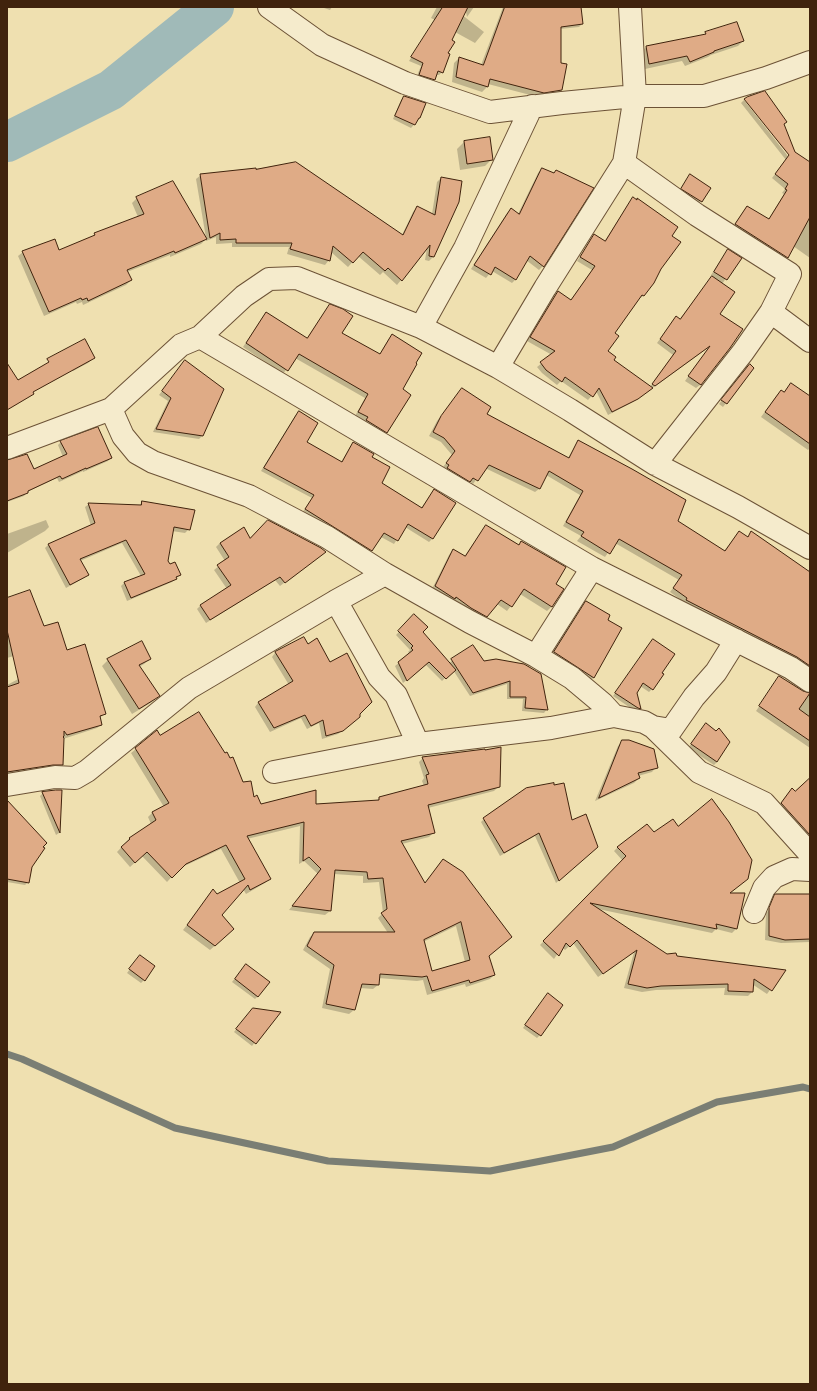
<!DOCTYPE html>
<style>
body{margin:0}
#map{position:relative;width:817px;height:1391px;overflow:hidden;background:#efe0b0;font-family:"IM FELL French Canon",serif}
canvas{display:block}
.frame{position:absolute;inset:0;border:8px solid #40230d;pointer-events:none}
</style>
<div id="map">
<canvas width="817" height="1391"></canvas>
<div class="frame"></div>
</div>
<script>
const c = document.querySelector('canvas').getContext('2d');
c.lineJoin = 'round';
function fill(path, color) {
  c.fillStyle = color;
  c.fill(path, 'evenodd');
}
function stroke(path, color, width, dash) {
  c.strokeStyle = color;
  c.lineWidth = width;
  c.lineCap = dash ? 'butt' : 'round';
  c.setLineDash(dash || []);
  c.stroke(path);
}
fill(new Path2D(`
 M 321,7 L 332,7 L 330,10 Z
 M 437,7 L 452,7 L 484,32 L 475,43 L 455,32 L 447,54 L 442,72 L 439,75 L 436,75 L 434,80 L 431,83 L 416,78 L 421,66 L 409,61 L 435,20 L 431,18 Z
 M 465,7 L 474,7 L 467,17 Z
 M 503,7 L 580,7 L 582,24 L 579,27 L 560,29 L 561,90 L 556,95 L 538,97 L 488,84 L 487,87 L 482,92 L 452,82 L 454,63 L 459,58 L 481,65 Z
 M 706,33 L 743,41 L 738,46 L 711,55 L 708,57 L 685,66 L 682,61 L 645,69 L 641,52 L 646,47 L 703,36 Z
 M 404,97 L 420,118 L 411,128 L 393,119 L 401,100 Z
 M 744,100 L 791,160 L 783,124 L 803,174 L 810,163 L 810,258 L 793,246 L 787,257 L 783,261 L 732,228 L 747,207 L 768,220 L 784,194 L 782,193 L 785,189 L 772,178 L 786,160 L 741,103 Z
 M 489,138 L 492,159 L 485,166 L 460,170 L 457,149 L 464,142 Z
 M 542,169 L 543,266 L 539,270 L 526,260 L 516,279 L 512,283 L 492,271 L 486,278 L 471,269 L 507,213 L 511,210 L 518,214 L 538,173 Z
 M 256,170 L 402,235 L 413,212 L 417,207 L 432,214 L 437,182 L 441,178 L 433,257 L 429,261 L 425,260 L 427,248 L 397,285 L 383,272 L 380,275 L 358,256 L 348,267 L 331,252 L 329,260 L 325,265 L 287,254 L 289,247 L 232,247 L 232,243 L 216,244 L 216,237 L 206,241 L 206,239 L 201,244 L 170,257 L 170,255 L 127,272 L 131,280 L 126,285 L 83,305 L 82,302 L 77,304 L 76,302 L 44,316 L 18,256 L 23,252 L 59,252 L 91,238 L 95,234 L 138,217 L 132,203 L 137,198 L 206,238 L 196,179 L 201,175 Z
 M 687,179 L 701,201 L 698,205 L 679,192 Z
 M 630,202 L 670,236 L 660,268 L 653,282 L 643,296 L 639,299 L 614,334 L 607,352 L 613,360 L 650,387 L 673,355 L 657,343 L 673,321 L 679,320 L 713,276 L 711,275 L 725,254 L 728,251 L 740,258 L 722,284 L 719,314 L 731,346 L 700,385 L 696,388 L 685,381 L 709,347 L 633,402 L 608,415 L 596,391 L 588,400 L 561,381 L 557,385 L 542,373 L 537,367 L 552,355 L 527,341 L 555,296 L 558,292 L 570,301 L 592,270 L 577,261 L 594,236 L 604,242 Z
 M 330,306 L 340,333 L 379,355 L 388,340 L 393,336 L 401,390 L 386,432 L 382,436 L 355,416 L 365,398 L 295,358 L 283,374 L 243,347 L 262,318 L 266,314 L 307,339 L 326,310 Z
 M 65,353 L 94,358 L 88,363 L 73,371 Z
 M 185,361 L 202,436 L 199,439 L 153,432 L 168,401 L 159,395 Z
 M 746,368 L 753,368 L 723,407 L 719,404 Z
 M 791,384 L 810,397 L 810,448 L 808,450 L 761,417 L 777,395 L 781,391 L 783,393 Z
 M 462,389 L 485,415 L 568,458 L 575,446 L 579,442 L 676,522 L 724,551 L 739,532 L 747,538 L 752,533 L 807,571 L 808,570 L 810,571 L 810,672 L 684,602 L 670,592 L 679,580 L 615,543 L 605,557 L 577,541 L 581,536 L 563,526 L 580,495 L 546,475 L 539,489 L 535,492 L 485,468 L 473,484 L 469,481 L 465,485 L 444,472 L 446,469 L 443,467 L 452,455 L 441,442 L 429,436 L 437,421 Z
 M 299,412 L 306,442 L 341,462 L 350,447 L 354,443 L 371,457 L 381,483 L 421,508 L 434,490 L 455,503 L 432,539 L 429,542 L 405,527 L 394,544 L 381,537 L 368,554 L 302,513 L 312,498 L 261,471 L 295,416 Z
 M 61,442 L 111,458 L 108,461 L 83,472 L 83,471 L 59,482 L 57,478 L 27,492 L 24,496 L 7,502 L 7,461 L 34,471 L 63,457 L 58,445 Z
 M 142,502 L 189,529 L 185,533 L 172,531 L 167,561 L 169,565 L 180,575 L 172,582 L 127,601 L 121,586 L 124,583 L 141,576 L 122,543 L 80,561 L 88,575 L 84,578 L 66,588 L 45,548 L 49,544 L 91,526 L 85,507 L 89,504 L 139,506 Z
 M 46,520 L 49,527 L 45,531 L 7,553 L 7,534 Z
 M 482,531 L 518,546 L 521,542 L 555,585 L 552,606 L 547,611 L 520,594 L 507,611 L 497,604 L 482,621 L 431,591 L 449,555 L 453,550 L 464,557 Z
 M 220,543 L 325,552 L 280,586 L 275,580 L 206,623 L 197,609 L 201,605 L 227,589 L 214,570 L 225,561 L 216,547 Z
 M 7,599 L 44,627 L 58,643 L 7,658 Z
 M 586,602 L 606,621 L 620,628 L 593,678 L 589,682 L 550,656 L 582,607 Z
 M 414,616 L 422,632 L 449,663 L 473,646 L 483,662 L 523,665 L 547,709 L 544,713 L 522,711 L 523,699 L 507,699 L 507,684 L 470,696 L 453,670 L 442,681 L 426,665 L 403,683 L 395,666 L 410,654 L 408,652 L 410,650 L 396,635 Z
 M 304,638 L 307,645 L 359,714 L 359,717 L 338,734 L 322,739 L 319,723 L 307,729 L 301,718 L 270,732 L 255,707 L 258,703 L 289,685 L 272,657 L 275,653 Z
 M 653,640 L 661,673 L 652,689 L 649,692 L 640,686 L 636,693 L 640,708 L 637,711 L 635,711 L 613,696 Z
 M 142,643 L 150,659 L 144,664 L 139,667 L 158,696 L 152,702 L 132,714 L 102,666 L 108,660 Z
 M 84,644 L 105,714 L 99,718 L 101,725 L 97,728 L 63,739 L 62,764 L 58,768 L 7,775 L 7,685 Z
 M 779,677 L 803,692 L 810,694 L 810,748 L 756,711 Z
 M 706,725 L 717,762 L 714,765 L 688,748 Z
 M 157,732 L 159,737 L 243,783 L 253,798 L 260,805 L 315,805 L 376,802 L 379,798 L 424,786 L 422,781 L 424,778 L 419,762 L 423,758 L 499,786 L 494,791 L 428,808 L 434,832 L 429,837 L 402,844 L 425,884 L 443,860 L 488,956 L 494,975 L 490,979 L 466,987 L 465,984 L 427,995 L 423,980 L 417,981 L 378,978 L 378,985 L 373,989 L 360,988 L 354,1010 L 349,1014 L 322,1008 L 330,969 L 303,950 L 310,937 L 315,933 L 388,933 L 378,918 L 383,913 L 379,882 L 363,883 L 363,876 L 334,874 L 330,911 L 325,915 L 289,910 L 318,874 L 304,861 L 299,864 L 300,826 L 247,839 L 270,878 L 265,883 L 246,894 L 243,889 L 221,915 L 228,934 L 210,950 L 183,930 L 213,891 L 217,895 L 240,883 L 221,849 L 180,868 L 167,882 L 142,856 L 130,867 L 117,852 L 129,839 L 151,824 L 148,817 L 152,813 L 164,807 L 131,753 ZM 456,926 L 465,962 L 431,972 L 423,942 Z
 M 623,741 L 656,767 L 652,772 L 638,776 L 639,778 L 634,783 L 595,801 L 618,746 Z
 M 60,791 L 59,833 L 56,835 L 40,796 L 43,793 Z
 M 789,792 L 810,792 L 810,842 L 778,807 Z
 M 7,802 L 42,847 L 31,867 L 28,882 L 25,885 L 7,882 Z
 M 484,819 L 571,821 L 593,850 L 556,883 L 535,836 L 500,856 L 481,822 Z
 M 653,834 L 728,893 L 736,929 L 732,933 L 716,929 L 712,933 L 598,909 L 667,955 L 784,971 L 767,994 L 752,984 L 752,992 L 748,996 L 724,995 L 725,988 L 656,990 L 642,992 L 624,988 L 634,952 L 598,977 L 573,943 L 565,950 L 562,947 L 554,959 L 540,945 L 623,861 L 614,851 L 618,847 Z
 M 810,895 L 810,942 L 781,943 L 765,940 L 766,913 L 770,909 Z
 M 140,956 L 144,980 L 141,983 L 127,973 Z
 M 243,968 L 258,996 L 255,999 L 232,982 Z
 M 545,998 L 540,1035 L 537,1038 L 523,1028 Z
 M 250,1012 L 279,1012 L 252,1046 L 234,1032 Z`), '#0003');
stroke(new Path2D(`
 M 7,1054 L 22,1059 L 175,1128 L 328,1161 L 490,1171 L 613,1147 L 717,1102 L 803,1087 L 810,1089`), '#7a7e74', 7);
stroke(new Path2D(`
 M 7,142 L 111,90 L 214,7`), '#a0bab8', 40);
const building = new Path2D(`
 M 443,7 L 468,7 L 452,40 L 455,42 L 448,53 L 450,54 L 443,73 L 438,71 L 435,80 L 419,75 L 423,63 L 411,57 Z
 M 505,7 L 581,7 L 583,24 L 561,27 L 561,63 L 567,64 L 562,90 L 544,93 L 490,79 L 488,87 L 456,77 L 459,57 L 483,65 Z
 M 737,22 L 744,41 L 714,51 L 714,52 L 690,62 L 687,56 L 649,64 L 646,46 L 706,34 L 705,32 Z
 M 765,91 L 787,122 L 784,124 L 795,152 L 810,162 L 810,217 L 788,258 L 735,224 L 747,206 L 769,219 L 787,190 L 785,189 L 788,184 L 775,174 L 789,155 L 744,99 L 747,97 Z
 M 404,96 L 426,103 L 420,118 L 419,118 L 415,125 L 395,116 Z
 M 490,137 L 493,160 L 467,164 L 464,141 Z
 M 296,162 L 403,235 L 417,206 L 435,215 L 441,177 L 462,181 L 459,202 L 434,257 L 429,256 L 430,245 L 402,281 L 388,268 L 385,271 L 363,252 L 353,263 L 333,246 L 330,261 L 290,249 L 292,243 L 236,243 L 236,239 L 220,240 L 220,233 L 210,238 L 200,174 L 256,168 L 256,169 Z
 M 542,168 L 554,173 L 556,170 L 594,188 L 544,267 L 530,256 L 516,280 L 495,267 L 491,275 L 474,265 L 511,208 L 519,214 Z
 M 690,174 L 711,188 L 702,202 L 681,189 Z
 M 173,181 L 207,239 L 175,253 L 174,251 L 127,270 L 132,280 L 88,301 L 87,298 L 82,300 L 81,298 L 49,312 L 22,251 L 55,239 L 59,250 L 95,235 L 94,233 L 144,214 L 136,197 Z
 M 633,197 L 637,200 L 637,198 L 678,227 L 672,236 L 681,242 L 661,269 L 654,283 L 644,296 L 642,295 L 615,333 L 619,336 L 608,351 L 616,357 L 614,360 L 653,388 L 638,399 L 612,412 L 599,388 L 593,397 L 565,377 L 562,382 L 546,370 L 540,362 L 555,351 L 530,337 L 558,291 L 571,300 L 595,266 L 580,257 L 594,234 L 605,241 Z
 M 728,249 L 742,258 L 727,280 L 714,272 Z
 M 712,276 L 735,292 L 720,314 L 743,329 L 730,348 L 701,385 L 688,376 L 710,346 L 655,386 L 652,384 L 676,351 L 660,339 L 676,316 L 680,319 Z
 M 330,304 L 343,309 L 353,316 L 342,333 L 380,354 L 392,334 L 422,353 L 416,363 L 417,364 L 403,389 L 411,395 L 387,433 L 366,420 L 368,417 L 358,412 L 368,394 L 299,354 L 288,371 L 246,343 L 266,312 L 307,338 Z
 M 85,339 L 95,358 L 33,392 L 34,394 L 7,410 L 7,363 L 18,380 L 49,362 L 47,359 Z
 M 185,360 L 224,389 L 203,436 L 156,429 L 171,398 L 162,391 Z
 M 750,364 L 754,368 L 727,404 L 721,400 Z
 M 791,383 L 810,396 L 810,444 L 765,412 L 781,390 L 784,392 Z
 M 462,388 L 491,407 L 487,414 L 569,458 L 578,440 L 632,469 L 686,500 L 678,521 L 725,551 L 739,531 L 748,537 L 751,531 L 810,572 L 810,666 L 797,657 L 686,600 L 687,598 L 673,588 L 682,575 L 619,539 L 610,554 L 581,536 L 584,532 L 566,522 L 583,491 L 549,471 L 540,489 L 489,465 L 478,481 L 473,478 L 470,482 L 447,468 L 449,465 L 446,463 L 455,451 L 444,438 L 433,432 L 441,416 Z
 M 299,411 L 318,423 L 307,442 L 342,462 L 353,442 L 374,454 L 372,457 L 390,467 L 382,483 L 422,508 L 434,489 L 456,503 L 433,539 L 408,524 L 398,541 L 384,533 L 372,551 L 305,509 L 314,495 L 264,468 Z
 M 98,427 L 112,458 L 86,469 L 86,468 L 62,479 L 60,476 L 28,491 L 28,493 L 7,501 L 7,460 L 27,454 L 34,469 L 67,454 L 60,441 Z
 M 142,501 L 195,510 L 190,530 L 174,527 L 168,561 L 170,564 L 175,562 L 181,575 L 176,577 L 177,579 L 131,598 L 124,582 L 145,574 L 126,540 L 80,559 L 89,575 L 70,585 L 48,544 L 95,523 L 88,503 L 141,505 Z
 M 268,520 L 321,548 L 326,552 L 285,583 L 280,577 L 210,620 L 200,605 L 231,585 L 217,565 L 229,557 L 220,543 L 244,527 L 250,538 Z
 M 486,525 L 519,545 L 521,541 L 566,567 L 556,584 L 564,589 L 552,607 L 524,589 L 512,607 L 501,600 L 487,617 L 471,608 L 456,597 L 455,599 L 435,586 L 453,549 L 465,556 Z
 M 30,590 L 44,626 L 58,622 L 67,650 L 85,644 L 106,714 L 100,716 L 102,725 L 67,735 L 64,731 L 64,736 L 63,737 L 64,738 L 63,765 L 53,765 L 7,772 L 7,687 L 19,683 L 7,630 L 7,598 Z
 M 586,601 L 610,615 L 608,620 L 622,628 L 594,678 L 554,652 Z
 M 414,614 L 428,627 L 423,632 L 456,670 L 446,679 L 429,662 L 407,681 L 398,662 L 413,650 L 411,648 L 413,646 L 398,631 Z
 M 304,637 L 308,644 L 317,638 L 330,662 L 347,653 L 372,702 L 360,714 L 360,717 L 343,731 L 326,736 L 323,720 L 311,726 L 305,715 L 274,728 L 258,702 L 293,681 L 275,652 Z
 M 653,639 L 675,654 L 662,673 L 664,674 L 653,690 L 643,683 L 637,693 L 641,709 L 638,708 L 615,693 Z
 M 142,641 L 151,659 L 139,665 L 160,696 L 139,709 L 107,659 Z
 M 473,645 L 484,661 L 496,659 L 524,664 L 541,674 L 548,710 L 525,708 L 526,697 L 510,697 L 510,681 L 473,693 L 451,659 Z
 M 779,676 L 803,691 L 810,693 L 799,709 L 810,717 L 810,741 L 759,706 Z
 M 199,712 L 225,753 L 227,752 L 230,758 L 233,757 L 243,782 L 251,781 L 254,797 L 257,795 L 261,804 L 316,790 L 316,804 L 379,800 L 379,797 L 428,784 L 426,775 L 429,774 L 422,757 L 485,749 L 485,750 L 501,747 L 500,787 L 428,805 L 435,833 L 401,841 L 425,883 L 443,859 L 463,872 L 512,937 L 489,956 L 495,975 L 470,983 L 469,980 L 432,991 L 427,976 L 422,977 L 380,974 L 379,985 L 362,984 L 355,1010 L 326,1004 L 334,965 L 307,946 L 314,932 L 395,932 L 381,913 L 387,909 L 383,878 L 368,879 L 367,872 L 335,870 L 331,911 L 292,906 L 321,869 L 309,857 L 303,861 L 304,822 L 247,836 L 271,879 L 250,890 L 248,885 L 222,915 L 234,929 L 215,946 L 187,925 L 213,889 L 217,894 L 245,879 L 226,845 L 186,864 L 172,878 L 147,852 L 135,863 L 121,847 L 130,839 L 129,838 L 156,820 L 152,812 L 169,803 L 135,748 L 157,730 L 160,735 ZM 461,922 L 470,960 L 432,971 L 424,940 Z
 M 706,723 L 716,731 L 719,728 L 730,742 L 717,762 L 691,744 Z
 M 622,740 L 629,740 L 654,749 L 658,768 L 638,773 L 640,778 L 599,798 Z
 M 810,778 L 810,835 L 781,803 L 792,788 L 795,791 Z
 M 554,783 L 554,785 L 564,783 L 572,820 L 586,814 L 598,847 L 559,881 L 539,833 L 504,853 L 483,818 L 526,788 Z
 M 56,790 L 62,790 L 60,833 L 42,792 Z
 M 712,799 L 729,822 L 752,860 L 748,879 L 730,893 L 745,893 L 737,929 L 716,924 L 717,929 L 590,903 L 667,954 L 676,953 L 677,956 L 786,970 L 772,991 L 754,979 L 753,992 L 728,991 L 728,984 L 661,986 L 647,988 L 628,984 L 637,950 L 603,974 L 577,940 L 570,947 L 566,943 L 559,956 L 543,941 L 626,856 L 617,847 L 647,824 L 654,832 L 673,819 L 678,826 Z
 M 7,800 L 47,843 L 43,847 L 45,848 L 32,867 L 29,883 L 7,879 Z
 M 775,894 L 810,894 L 810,939 L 785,940 L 769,936 L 769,908 Z
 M 140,955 L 155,966 L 145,981 L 129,969 Z
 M 246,964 L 270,982 L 258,997 L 235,979 Z
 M 548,993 L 563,1005 L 541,1036 L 525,1025 Z
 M 253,1008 L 281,1012 L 256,1044 L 236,1029 Z`);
fill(building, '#dfab86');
stroke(building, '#40230d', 1);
const minor = new Path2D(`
 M 269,7 L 322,45 L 405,83 L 490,112 L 562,103 L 635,96 L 704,96 L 766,78 L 810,62
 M 624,163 L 697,215 L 790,274 L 771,312 L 743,352 L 655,464
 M 771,312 L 810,341
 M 421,327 L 465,248 L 532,106
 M 200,337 L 592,568 L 791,668 L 810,681
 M 498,367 L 545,288 L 624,163 L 635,96 L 630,7
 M 111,409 L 123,436 L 137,453 L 153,462 L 249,496 L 327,537 L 385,574 L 470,622 L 536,656 L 572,678 L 603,704 L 614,716
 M 7,448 L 111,409 L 181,345 L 200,337 L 244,296 L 269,279 L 297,278 L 421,327 L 498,367 L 570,410 L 655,464 L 738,507 L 810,548
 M 336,601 L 379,677 L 396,695 L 418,744
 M 536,656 L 592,568
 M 653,727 L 699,772 L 764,803 L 810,854
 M 274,772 L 418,744 L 551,728 L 614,716 L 644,722 L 653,727 L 671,730 L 694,697 L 716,672 L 736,640
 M 7,785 L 55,777 L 75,778 L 87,771 L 189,688 L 336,601 L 385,574
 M 754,912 L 764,888 L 774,877 L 792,869 L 810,870`);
stroke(minor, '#6c5236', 24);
stroke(minor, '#f5ebcc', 22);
</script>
